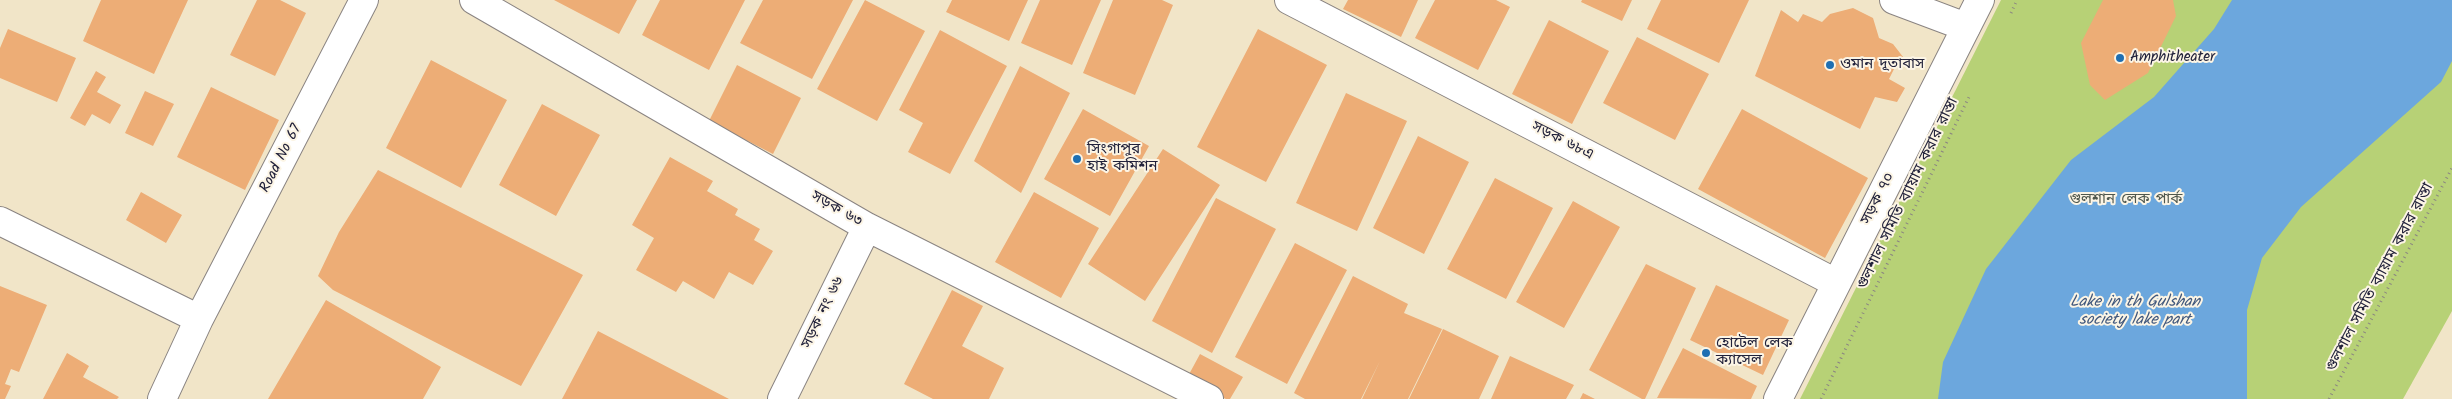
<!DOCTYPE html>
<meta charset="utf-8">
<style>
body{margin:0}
canvas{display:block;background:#f1e5c8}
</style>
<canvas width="2452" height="399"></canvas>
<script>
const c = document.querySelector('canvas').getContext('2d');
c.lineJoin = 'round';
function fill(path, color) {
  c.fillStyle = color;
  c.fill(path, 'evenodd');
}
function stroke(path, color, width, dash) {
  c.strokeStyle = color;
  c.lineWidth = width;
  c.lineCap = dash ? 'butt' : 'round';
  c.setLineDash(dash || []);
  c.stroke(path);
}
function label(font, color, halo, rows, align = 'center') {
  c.font = font + ' Kalam,"Noto Sans Bengali",sans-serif';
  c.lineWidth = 4;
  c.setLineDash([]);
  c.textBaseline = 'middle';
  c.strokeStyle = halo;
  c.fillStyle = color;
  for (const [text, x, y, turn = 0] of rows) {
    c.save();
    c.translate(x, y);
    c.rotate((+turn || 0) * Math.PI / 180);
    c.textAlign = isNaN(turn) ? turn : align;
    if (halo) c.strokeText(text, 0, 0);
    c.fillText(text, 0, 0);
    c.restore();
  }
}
fill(new Path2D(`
 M 2001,0 L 2452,0 L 2452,311 L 2403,399 L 1800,399 Z`), '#b7d176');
fill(new Path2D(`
 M 2232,0 L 2452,0 L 2452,61 L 2441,82 L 2301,207 L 2262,258 L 2247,310 L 2247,399 L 1938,399 L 1943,362 L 1986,269 L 2071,160 L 2154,97 L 2214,29 Z`), '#6ca7dd');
fill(new Path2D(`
 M 101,0 L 188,0 L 154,74 L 83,41 Z
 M 257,0 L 280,0 L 306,13 L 275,76 L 230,55 Z
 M 554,0 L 637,0 L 619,34 Z
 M 660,0 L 745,0 L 709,70 L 642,35 Z
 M 763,0 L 853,0 L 812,79 L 740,43 Z
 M 865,0 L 925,31 L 877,121 L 817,89 Z
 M 952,0 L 1028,0 L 1009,41 L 946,12 Z
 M 1040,0 L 1101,0 L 1072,65 L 1021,43 Z
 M 1113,0 L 1162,0 L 1173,5 L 1135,95 L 1083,73 Z
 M 1348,0 L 1418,0 L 1401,37 L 1343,9 Z
 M 1435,0 L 1496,0 L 1510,7 L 1478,70 L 1415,38 Z
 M 1582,0 L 1632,0 L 1622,21 L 1581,2 Z
 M 1661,0 L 1749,0 L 1719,63 L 1647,29 Z
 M 2103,0 L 2173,0 L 2176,16 L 2148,73 L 2105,100 L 2090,85 L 2081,43 Z
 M 1853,8 L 1873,18 L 1879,38 L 1893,44 L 1907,62 L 1894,69 L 1889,79 L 1905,88 L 1897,102 L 1875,97 L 1860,129 L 1755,76 L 1781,10 L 1798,22 L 1803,14 L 1822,22 L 1830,14 Z
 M 1549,20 L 1609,51 L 1572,124 L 1512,94 Z
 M 8,29 L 76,58 L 57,102 L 0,78 L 0,48 Z
 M 1258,29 L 1327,65 L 1266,182 L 1197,147 Z
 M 940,30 L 1007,66 L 950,174 L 908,152 L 923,123 L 899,110 Z
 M 1637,37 L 1709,74 L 1675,140 L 1603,103 Z
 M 431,60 L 507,100 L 461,188 L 386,148 Z
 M 737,65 L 801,98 L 773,154 L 709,121 Z
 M 1020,66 L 1070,93 L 1021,193 L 974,161 Z
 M 96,71 L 106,77 L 97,92 L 121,105 L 110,124 L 92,114 L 85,126 L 70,118 Z
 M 211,87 L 279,120 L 245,190 L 177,157 Z
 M 145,91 L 174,104 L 153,146 L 125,133 Z
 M 1346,93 L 1407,121 L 1357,231 L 1296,203 Z
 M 542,104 L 600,135 L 556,216 L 499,185 Z
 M 1083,109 L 1149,146 L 1110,216 L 1044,179 Z
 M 1742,109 L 1868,178 L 1825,258 L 1698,189 Z
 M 1418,136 L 1469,162 L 1424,254 L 1373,228 Z
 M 1163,149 L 1220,185 L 1145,301 L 1088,264 Z
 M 670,157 L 713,181 L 707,191 L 738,209 L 735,215 L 760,229 L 754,240 L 773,251 L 753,285 L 729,272 L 714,299 L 683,281 L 676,292 L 636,270 L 654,238 L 632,225 Z
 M 378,170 L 583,275 L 521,386 L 333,290 L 318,276 L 339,232 Z
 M 1495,178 L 1553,208 L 1506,299 L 1447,269 Z
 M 141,192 L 182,215 L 166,243 L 126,220 Z
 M 1034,192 L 1099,228 L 1061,298 L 995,262 Z
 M 1216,198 L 1276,229 L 1212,353 L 1152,321 Z
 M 1573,201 L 1620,227 L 1564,328 L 1516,302 Z
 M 1295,243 L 1347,270 L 1287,384 L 1235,357 Z
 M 1646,264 L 1696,288 L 1645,399 L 1642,399 L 1589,370 Z
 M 1353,276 L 1408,304 L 1404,313 L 1442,329 L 1408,399 L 1362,399 L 1380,361 L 1361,399 L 1305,399 L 1294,393 Z
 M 1716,285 L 1789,320 L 1763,375 L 1690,340 Z
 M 0,286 L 47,305 L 19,372 L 11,369 L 5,384 L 11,386 L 5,399 L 0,399 Z
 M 952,290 L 983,306 L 962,346 L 1004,368 L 989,399 L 933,399 L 904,384 Z
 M 326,300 L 441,367 L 423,399 L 268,399 Z
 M 1443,329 L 1499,356 L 1479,399 L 1409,399 Z
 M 598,331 L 729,399 L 562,399 Z
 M 1683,348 L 1757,386 L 1751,399 L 1657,398 Z
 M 67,353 L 89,366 L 83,377 L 119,397 L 117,399 L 43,399 Z
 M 1200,354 L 1243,377 L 1230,399 L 1226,399 L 1187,378 Z
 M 1510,356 L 1574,385 L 1566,399 L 1491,399 Z
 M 1583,393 L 1595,399 L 1580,399 Z`), '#edad76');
const minor = new Path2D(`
 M 474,0 L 867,227 L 1209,399
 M 1289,0 L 1836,283
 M 1894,0 L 1966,27
 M 0,221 L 199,319
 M 162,399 L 199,319 L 364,0
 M 782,399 L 867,227`);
const tertiary = new Path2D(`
 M 1778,399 L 1980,0`);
stroke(minor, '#8a8482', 30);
stroke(tertiary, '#8a8482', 30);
stroke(new Path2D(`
 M 2011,13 L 2017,0
 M 1821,399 L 1970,95
 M 2329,399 L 2452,168`), '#8a8482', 3, [1, 4]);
stroke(minor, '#fff', 28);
stroke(tertiary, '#fff', 28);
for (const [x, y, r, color] of [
 [2120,58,5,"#1f6fb2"],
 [1830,65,5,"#1f6fb2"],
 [1077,159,5,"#1f6fb2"],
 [1706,353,5,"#1f6fb2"]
]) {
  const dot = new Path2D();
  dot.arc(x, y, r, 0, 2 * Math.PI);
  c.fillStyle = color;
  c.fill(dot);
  stroke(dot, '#fcf5e5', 2);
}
label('15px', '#22223b', '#fcf5e5', [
 ["Amphitheater",2130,58],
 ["ওমান দূতাবাস",1840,65],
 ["সিংগাপুর",1087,150],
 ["হাই কমিশন",1087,167],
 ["হোটেল লেক",1716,344],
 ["ক্যাসেল",1716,361]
], 'left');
label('15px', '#22223b', '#fcf5e5', [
 ["সড়ক ৬৮এ",1562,142,27],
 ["Road No 67",282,159,-63],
 ["গুলশাল সমিতি ব্যায়াম করার রাস্তা",1909,194,-64],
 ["সড়ক ৭০",1879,199,-63],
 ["সড়ক ৬৩",836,210,30],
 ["গুলশাল সমিতি ব্যায়াম করার রাস্তা",2381,278,-62],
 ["সড়ক নং ৬৬",824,313,-64]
]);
label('15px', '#4f574d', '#fcf5e5', [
 ["গুলশান লেক পার্ক",2126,200]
]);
label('italic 16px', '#40577c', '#fcf5e5', [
 ["Lake in th Gulshan",2135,303],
 ["society lake part",2135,321]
]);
</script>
